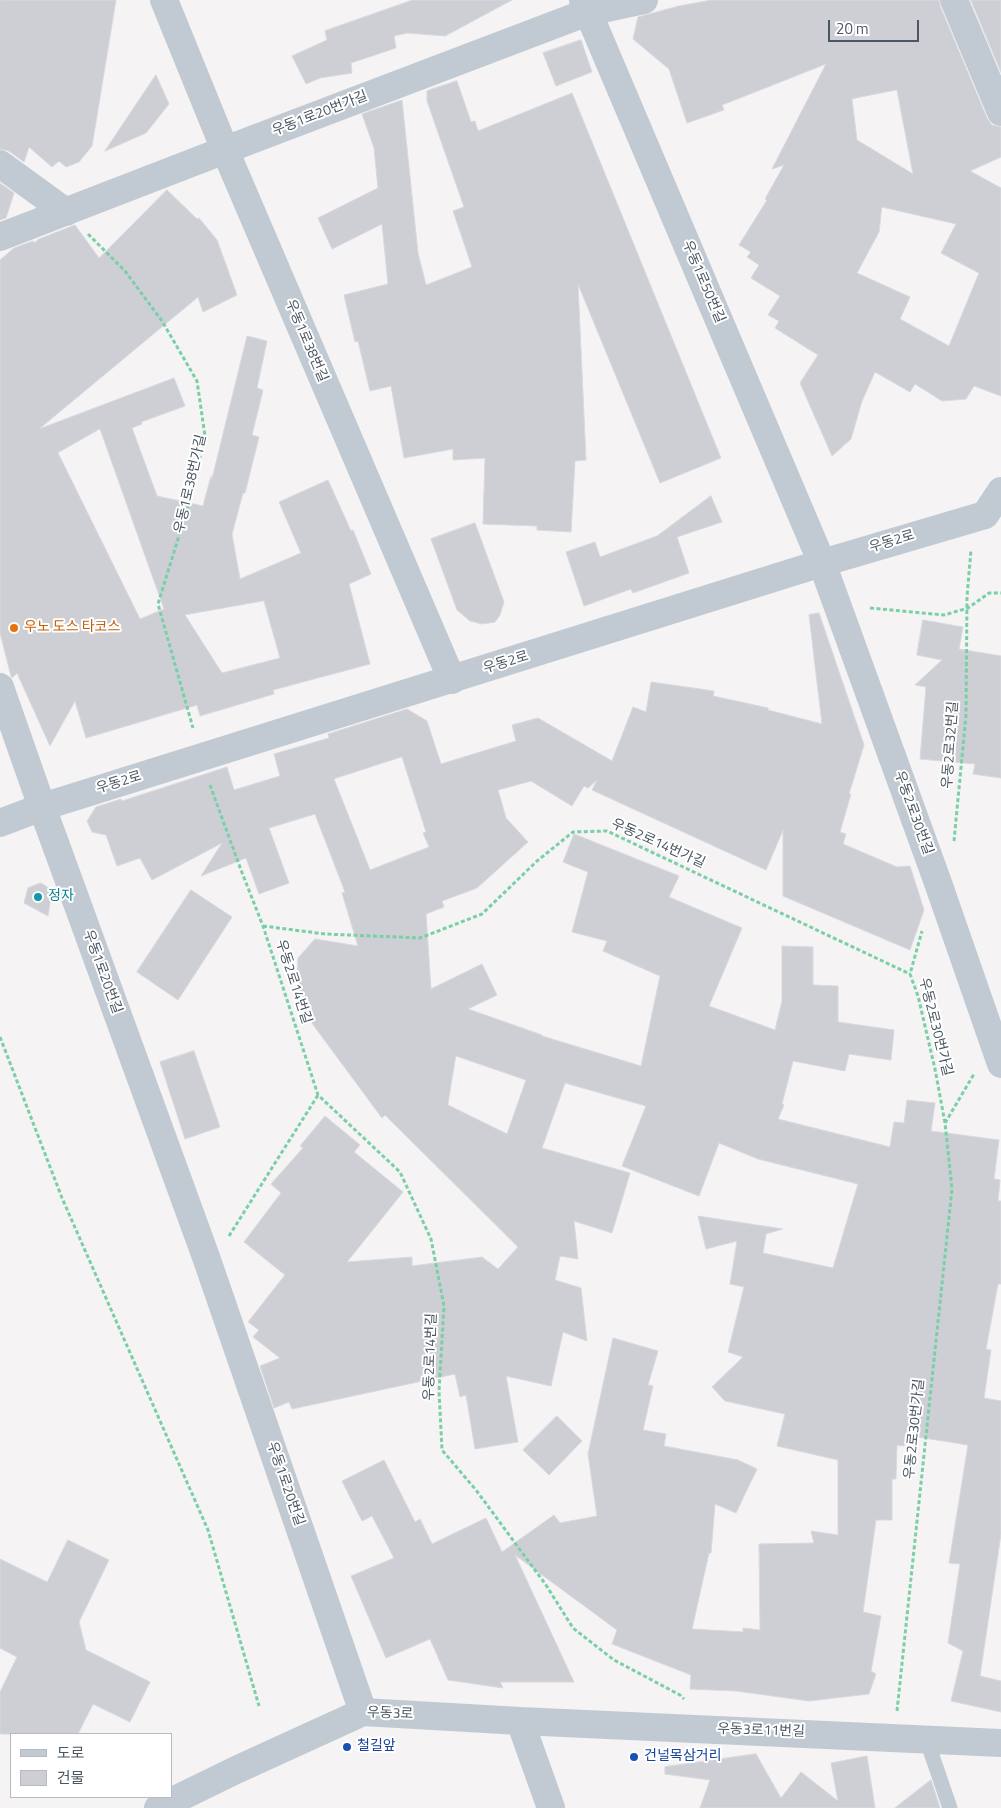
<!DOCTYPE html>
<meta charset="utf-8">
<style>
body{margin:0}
#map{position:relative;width:1001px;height:1808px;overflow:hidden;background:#f5f3f3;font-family:"Titillium Web","Noto Sans KR",sans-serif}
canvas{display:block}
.legend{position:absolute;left:10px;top:1733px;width:162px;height:65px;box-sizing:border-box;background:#fff;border:1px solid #b7bbc0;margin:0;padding:6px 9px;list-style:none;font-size:15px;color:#4a5661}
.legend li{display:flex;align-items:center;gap:10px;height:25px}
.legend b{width:25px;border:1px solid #b7bbc0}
.scale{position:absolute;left:828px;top:20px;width:91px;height:22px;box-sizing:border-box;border:2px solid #4a5661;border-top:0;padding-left:6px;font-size:15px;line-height:18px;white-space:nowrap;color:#4a5661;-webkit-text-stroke:4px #fff;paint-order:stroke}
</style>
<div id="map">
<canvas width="1001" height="1808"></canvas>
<ul class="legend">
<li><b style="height:6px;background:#c1cad2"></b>도로</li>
<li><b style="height:14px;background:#cdcfd5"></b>건물</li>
</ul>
<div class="scale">20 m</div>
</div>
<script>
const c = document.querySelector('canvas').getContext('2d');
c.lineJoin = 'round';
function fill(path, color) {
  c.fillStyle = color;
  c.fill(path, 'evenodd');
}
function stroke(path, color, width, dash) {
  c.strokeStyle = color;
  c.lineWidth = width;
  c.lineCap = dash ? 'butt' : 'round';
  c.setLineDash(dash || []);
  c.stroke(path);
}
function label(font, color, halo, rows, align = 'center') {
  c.font = font + ' "Titillium Web","Noto Sans KR",sans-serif';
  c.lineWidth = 4;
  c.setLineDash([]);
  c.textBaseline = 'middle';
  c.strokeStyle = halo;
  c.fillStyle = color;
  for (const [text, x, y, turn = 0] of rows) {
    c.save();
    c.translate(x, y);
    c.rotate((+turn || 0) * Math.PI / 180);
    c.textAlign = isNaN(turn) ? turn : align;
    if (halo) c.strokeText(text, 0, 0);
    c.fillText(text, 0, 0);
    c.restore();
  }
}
const building = new Path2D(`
 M 0,0 L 116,0 L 92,146 L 79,162 L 66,167 L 59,161 L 52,167 L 29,147 L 24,162 L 9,151 L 0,149 Z
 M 413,0 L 512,0 L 445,36 L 407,33 L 394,36 L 396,48 L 351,63 L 352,73 L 320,78 L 306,84 L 292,56 L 327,40 L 325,31 Z
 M 712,0 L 939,0 L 940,6 L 987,118 L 992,125 L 1001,127 L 1001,157 L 970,171 L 1001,188 L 1001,396 L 974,386 L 966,399 L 942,401 L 915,384 L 910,392 L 875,372 L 862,401 L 851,439 L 832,456 L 800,383 L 818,355 L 775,328 L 779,321 L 768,315 L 780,296 L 751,278 L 759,265 L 747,257 L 751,252 L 739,245 L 767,200 L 765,199 L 784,165 L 772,169 L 826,64 L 722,105 L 724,110 L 687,123 L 669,69 L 633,39 L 638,17 L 679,6 ZM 897,90 L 913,174 L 857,140 L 852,99 ZM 882,207 L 956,224 L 941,253 L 979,273 L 949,346 L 900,319 L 910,297 L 857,273 L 879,232 Z
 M 971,0 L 1001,0 L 1001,72 Z
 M 581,40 L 592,72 L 556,86 L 543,53 Z
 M 156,75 L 169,104 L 146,133 L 105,151 Z
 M 457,81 L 471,122 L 475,121 L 478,131 L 572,93 L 721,458 L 660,483 L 578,284 L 586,460 L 575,461 L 571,532 L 537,530 L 537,526 L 483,524 L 485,458 L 453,460 L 453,449 L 404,458 L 391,386 L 370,391 L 358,341 L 355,342 L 344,295 L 388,284 L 382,224 L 332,249 L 318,218 L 378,188 L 374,148 L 362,114 L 402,100 L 418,253 L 426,285 L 472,267 L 453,211 L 464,207 L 427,101 L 427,91 Z
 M 0,183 L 14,193 L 6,218 L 0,220 Z
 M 167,190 L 197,219 L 199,218 L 217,240 L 237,295 L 203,312 L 198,297 L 39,429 L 174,378 L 185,406 L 141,422 L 142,424 L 132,428 L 157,496 L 203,506 L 211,476 L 212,479 L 247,336 L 267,341 L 257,388 L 263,390 L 252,435 L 259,437 L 245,493 L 243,493 L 232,534 L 240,579 L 301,553 L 279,502 L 328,480 L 351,531 L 353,530 L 371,574 L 349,584 L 370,664 L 273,690 L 274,694 L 200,716 L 197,705 L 86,738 L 75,701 L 50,746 L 17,673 L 12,678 L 11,676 L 0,633 L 0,260 L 14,248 L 33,241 L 34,243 L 39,239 L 75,225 L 99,258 ZM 100,429 L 164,609 L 140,619 L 58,453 ZM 264,601 L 280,658 L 222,673 L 185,615 Z
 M 711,496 L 722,522 L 677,537 L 689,573 L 633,593 L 631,589 L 584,606 L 566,552 L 595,542 L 600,557 L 657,536 Z
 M 475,523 L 504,602 L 500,615 L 495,622 L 482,624 L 470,621 L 457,610 L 431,539 Z
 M 819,613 L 864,745 L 849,794 L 851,794 L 840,832 L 846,834 L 843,844 L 897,867 L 910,866 L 924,910 L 910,950 L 783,896 L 783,830 L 766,870 L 592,790 L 597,780 L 588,788 L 584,786 L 572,806 L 531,781 L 498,790 L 506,818 L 528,842 L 477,888 L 442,901 L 444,907 L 426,914 L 431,989 L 482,964 L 497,995 L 468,1009 L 542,1035 L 542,1036 L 641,1066 L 660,976 L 603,951 L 607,941 L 572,932 L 588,872 L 563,862 L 574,834 L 679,876 L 669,897 L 742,928 L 709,1006 L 775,1030 L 782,1001 L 782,946 L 813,947 L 813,985 L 838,986 L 838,1022 L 894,1030 L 891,1060 L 849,1054 L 845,1071 L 793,1061 L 782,1104 L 784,1105 L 778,1119 L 890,1147 L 894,1122 L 904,1123 L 907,1100 L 935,1103 L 931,1131 L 999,1140 L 994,1179 L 1000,1180 L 998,1201 L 1001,1201 L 1001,1284 L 998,1284 L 986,1349 L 991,1350 L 984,1398 L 1001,1401 L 1001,1534 L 980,1676 L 1001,1681 L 1001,1712 L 951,1701 L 963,1651 L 948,1643 L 960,1564 L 949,1563 L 968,1445 L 905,1435 L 904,1446 L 897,1445 L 896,1479 L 892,1479 L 892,1520 L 876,1520 L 863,1612 L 881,1616 L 871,1671 L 876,1674 L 869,1694 L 809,1701 L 736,1691 L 690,1689 L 691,1675 L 612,1644 L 617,1630 L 515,1555 L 574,1682 L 500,1682 L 503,1688 L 448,1680 L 430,1639 L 386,1658 L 351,1576 L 394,1558 L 372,1516 L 362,1521 L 342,1481 L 384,1460 L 415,1522 L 420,1519 L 432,1544 L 486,1518 L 502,1552 L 554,1515 L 560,1523 L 597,1516 L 588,1454 L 613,1338 L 658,1351 L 648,1385 L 653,1386 L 643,1430 L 666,1434 L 664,1446 L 738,1460 L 757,1469 L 736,1513 L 715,1504 L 711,1553 L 709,1553 L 692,1629 L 743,1632 L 743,1628 L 760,1630 L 759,1544 L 814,1543 L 811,1531 L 838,1535 L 838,1460 L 777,1446 L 785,1414 L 725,1401 L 712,1387 L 743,1357 L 728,1352 L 744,1287 L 730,1284 L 737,1241 L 706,1249 L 698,1216 L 783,1229 L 766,1234 L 763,1253 L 833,1268 L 858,1184 L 758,1159 L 719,1143 L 699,1196 L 622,1166 L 646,1106 L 565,1083 L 542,1148 L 630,1173 L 612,1233 L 574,1221 L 578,1259 L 560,1256 L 555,1280 L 581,1288 L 587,1341 L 563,1332 L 551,1386 L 506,1376 L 518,1442 L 475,1449 L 466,1395 L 460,1397 L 455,1374 L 292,1409 L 289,1402 L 274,1408 L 260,1366 L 280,1358 L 253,1337 L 259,1330 L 248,1322 L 285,1275 L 244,1242 L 281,1193 L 271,1184 L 303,1148 L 300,1146 L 325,1116 L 360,1145 L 354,1152 L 403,1192 L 347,1262 L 412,1257 L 412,1266 L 482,1257 L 498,1269 L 518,1247 L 385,1115 L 382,1118 L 314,1026 L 297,995 L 298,958 L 315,939 L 358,946 L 342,893 L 345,892 L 315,814 L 269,828 L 289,883 L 259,894 L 246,858 L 201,876 L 222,843 L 152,880 L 140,858 L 117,866 L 106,835 L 92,832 L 87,821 L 96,807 L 121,799 L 122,801 L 227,767 L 234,790 L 280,776 L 274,754 L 329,738 L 328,734 L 407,709 L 427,721 L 441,764 L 516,741 L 512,725 L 538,718 L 612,761 L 633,707 L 646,712 L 651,682 L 714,691 L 713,696 L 768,708 L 768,710 L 822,724 L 809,615 ZM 402,757 L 426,832 L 423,833 L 429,847 L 370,870 L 334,779 ZM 456,1056 L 526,1080 L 507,1134 L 448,1105 Z
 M 923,620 L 963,627 L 959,649 L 1001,656 L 1001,778 L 973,774 L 975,764 L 920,759 L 926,687 L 915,685 L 942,660 L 917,655 Z
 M 41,883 L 52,890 L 48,916 L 24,903 L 28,888 Z
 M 191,890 L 232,917 L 178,1000 L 137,972 Z
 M 194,1051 L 220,1127 L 185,1139 L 160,1062 Z
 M 557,1416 L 582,1441 L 549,1475 L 523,1450 Z
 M 68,1540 L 109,1560 L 79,1622 L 86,1650 L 150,1682 L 130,1722 L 93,1704 L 78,1734 L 0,1734 L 0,1692 L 17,1657 L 0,1648 L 0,1559 L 47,1582 Z
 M 756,1754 L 781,1798 L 801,1772 L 838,1801 L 831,1763 L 867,1756 L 875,1808 L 700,1808 L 710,1780 L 665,1774 L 665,1767 Z
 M 931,1780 L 940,1808 L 895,1808 Z`);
fill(building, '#cdcfd5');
stroke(building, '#d7d9de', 1);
stroke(new Path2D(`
 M 88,234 L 125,271 L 162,321 L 197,381 L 205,436 L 189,503 L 158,604 L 193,728
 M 870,608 L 944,615 L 968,608 L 989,593 L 1001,593
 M 210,785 L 241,870 L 263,926 L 318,1095 L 400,1172 L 431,1239 L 444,1306 L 439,1391 L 442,1450 L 476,1490 L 546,1585 L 573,1628 L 614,1660 L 680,1695 L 684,1699
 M 954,841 L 966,715 L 967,597 L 971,550
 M 263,926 L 325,934 L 420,938 L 482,914 L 537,861 L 573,832 L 607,831 L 910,974
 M 0,1037 L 62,1198 L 208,1530 L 259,1706
 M 945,1123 L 974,1074
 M 229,1236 L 318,1095
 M 897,1711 L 952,1189 L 945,1123 L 935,1069 L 918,996 L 910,974 L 922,931`), '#7ad0a6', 3, [4, 2.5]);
stroke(new Path2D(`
 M 926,1738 L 950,1808`), '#c1cad2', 15);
stroke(new Path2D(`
 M 164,0 L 225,150 L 452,680
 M 583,0 L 822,563 L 937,880 L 1001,1064
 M 954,0 L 1001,112
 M 0,164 L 66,212
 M 0,237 L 225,150 L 588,12 L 644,0
 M 520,1721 L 1001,1743
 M 158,1808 L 236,1770 L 363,1712 L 520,1721 L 551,1808`), '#c1cad2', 28);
stroke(new Path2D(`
 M 0,687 L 42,807 L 206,1257 L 363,1712
 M 0,823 L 42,807 L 822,563 L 985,515 L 1001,491`), '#c1cad2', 28);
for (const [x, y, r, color] of [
 [14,628,5,"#e8710a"],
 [38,897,5,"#0f9aa8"],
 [347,1747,5,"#1a4fb4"],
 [634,1757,5,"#1a4fb4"]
]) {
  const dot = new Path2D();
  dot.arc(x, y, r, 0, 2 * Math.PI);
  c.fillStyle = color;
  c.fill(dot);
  stroke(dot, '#fff', 2);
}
label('14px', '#4a5661', '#fff', [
 ["우동1로20번가길",320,114,-21],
 ["우동1로50번길",703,282,67],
 ["우동1로38번길",306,341,67],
 ["우동1로38번가길",191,484,-77],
 ["우동2로",892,542,-17],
 ["우동2로",506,663,-17],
 ["우동2로32번길",951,745,-86],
 ["우동2로",119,783,-17],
 ["우동2로30번길",913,813,70],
 ["우동2로14번가길",658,844,24],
 ["우동1로20번길",102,972,70],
 ["우동2로14번길",293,982,72],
 ["우동2로30번가길",935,1027,76],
 ["우동2로14번길",431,1357,-88],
 ["우동2로30번가길",915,1429,-84],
 ["우동1로20번길",285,1484,71],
 ["우동3로",390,1714,2],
 ["우동3로11번길",761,1731,2]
]);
label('14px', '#c56008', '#fff', [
 ["우노 도스 타코스",24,628]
], 'left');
label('14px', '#0d838f', '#fff', [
 ["정자",48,897]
], 'left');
label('14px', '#164399', '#fff', [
 ["철길앞",357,1747],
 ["건널목삼거리",644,1757]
], 'left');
</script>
